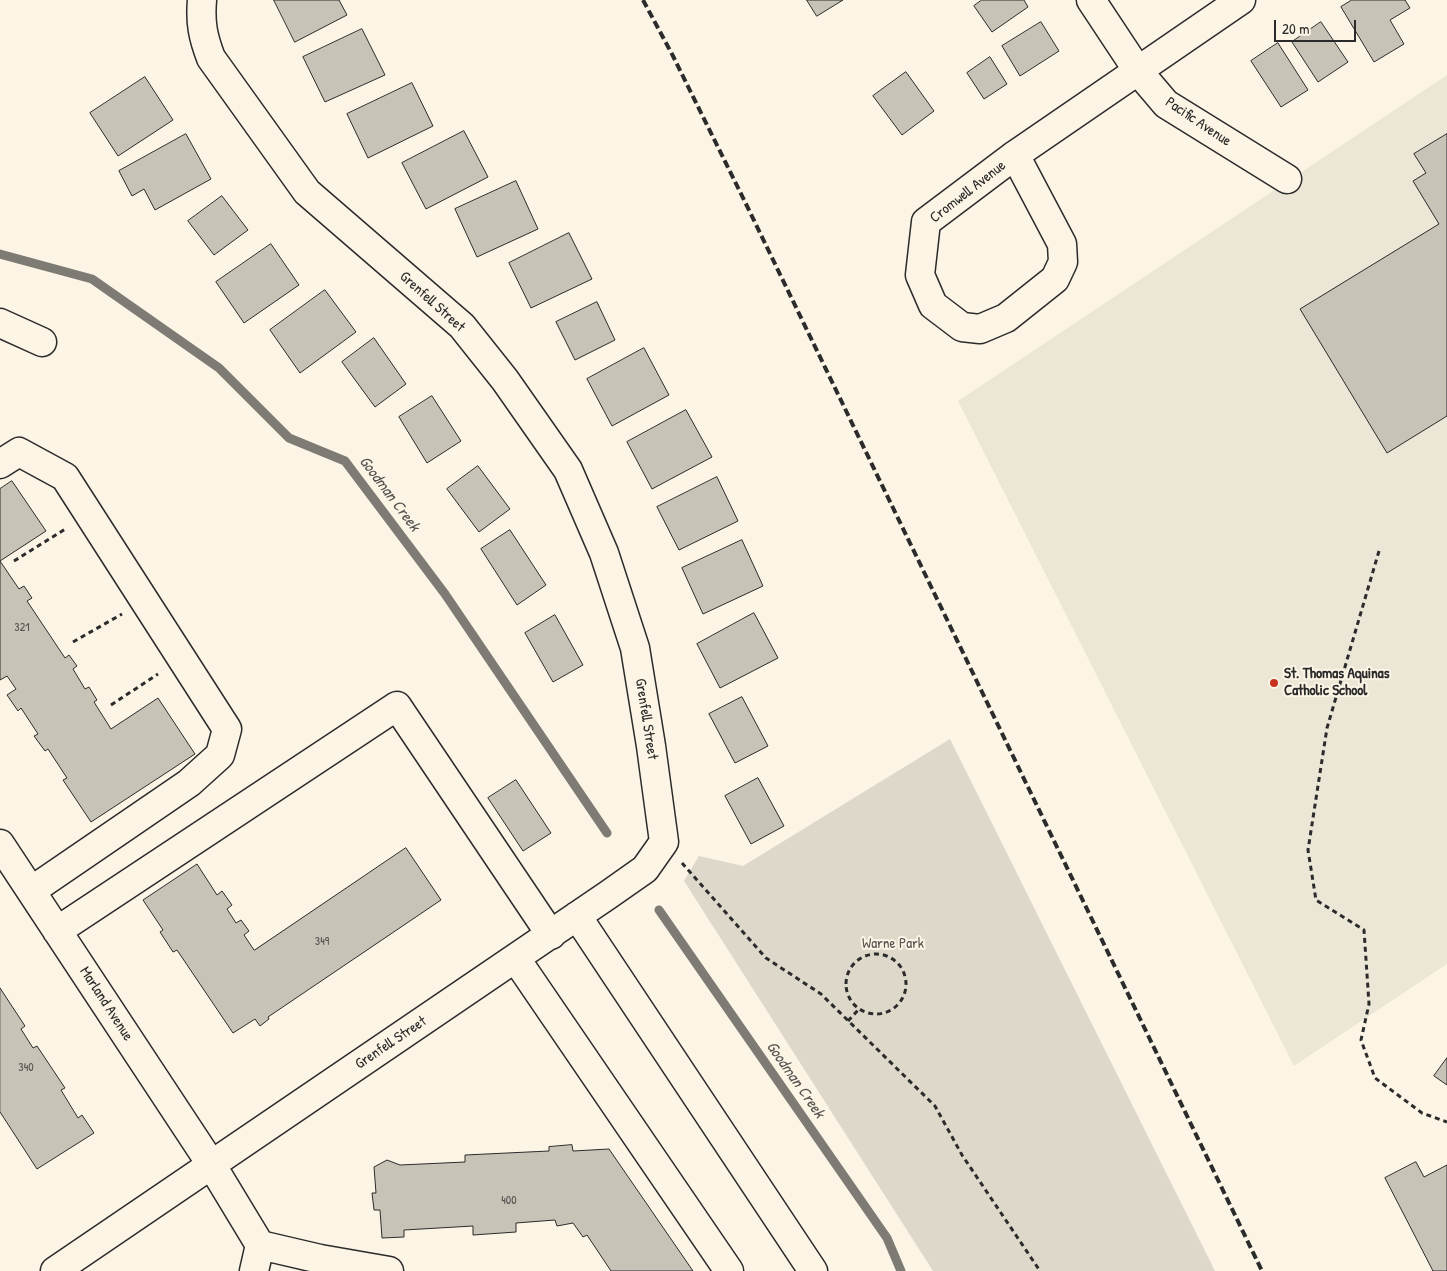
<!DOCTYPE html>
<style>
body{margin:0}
#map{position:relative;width:1447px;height:1271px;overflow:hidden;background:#fcf5e5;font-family:"Patrick Hand",sans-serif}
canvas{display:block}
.scale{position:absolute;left:1274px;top:20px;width:82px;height:22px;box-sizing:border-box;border:2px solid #2b2b2b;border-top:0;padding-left:6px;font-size:15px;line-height:18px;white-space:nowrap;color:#2b2b2b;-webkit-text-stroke:4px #fcf5e5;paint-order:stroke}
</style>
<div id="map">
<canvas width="1447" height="1271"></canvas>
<div class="scale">20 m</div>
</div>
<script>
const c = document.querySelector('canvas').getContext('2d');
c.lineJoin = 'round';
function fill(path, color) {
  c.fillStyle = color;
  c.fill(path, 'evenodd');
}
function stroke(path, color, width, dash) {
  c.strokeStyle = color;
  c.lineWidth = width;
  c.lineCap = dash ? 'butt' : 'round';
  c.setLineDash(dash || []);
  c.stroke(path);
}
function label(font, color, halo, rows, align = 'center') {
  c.font = font + ' "Patrick Hand",sans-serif';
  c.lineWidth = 4;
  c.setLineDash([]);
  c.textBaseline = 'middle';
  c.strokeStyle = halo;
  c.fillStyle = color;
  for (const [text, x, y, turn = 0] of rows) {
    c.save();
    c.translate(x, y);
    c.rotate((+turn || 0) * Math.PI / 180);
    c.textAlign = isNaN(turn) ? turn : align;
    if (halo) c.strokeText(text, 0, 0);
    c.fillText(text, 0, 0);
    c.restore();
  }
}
fill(new Path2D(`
 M 1447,75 L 1447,964 L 1294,1066 L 958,401 Z`), '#ece6d7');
fill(new Path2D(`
 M 950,739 L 1215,1271 L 933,1271 L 684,881 L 699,856 L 743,866 Z`), '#ded8ca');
stroke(new Path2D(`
 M 0,254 L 92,279 L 219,368 L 289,438 L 345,461 L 445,594 L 607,833
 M 659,910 L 887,1238 L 901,1271`), '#7d7b74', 9);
const building = new Path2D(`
 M 274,0 L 339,0 L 347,15 L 295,42 Z
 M 807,0 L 843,0 L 817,16 Z
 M 982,0 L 1024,0 L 1028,7 L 992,32 L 974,6 Z
 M 1352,0 L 1405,0 L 1410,8 L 1390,20 L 1404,44 L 1374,62 L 1341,7 Z
 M 1041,22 L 1059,51 L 1020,76 L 1002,46 Z
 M 1321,22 L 1348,62 L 1318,82 L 1292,42 Z
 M 362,29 L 385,75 L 325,102 L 303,57 Z
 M 1278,43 L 1308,90 L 1281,107 L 1251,61 Z
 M 990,57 L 1007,84 L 984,99 L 967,73 Z
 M 906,72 L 934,111 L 902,135 L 873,96 Z
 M 145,77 L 173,120 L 118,156 L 90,113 Z
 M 412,83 L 433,126 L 368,158 L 347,114 Z
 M 464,131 L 488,177 L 426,209 L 402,163 Z
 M 186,134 L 211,179 L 155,210 L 144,189 L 132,196 L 119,171 Z
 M 1447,134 L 1447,416 L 1387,453 L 1300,309 L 1439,224 L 1413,181 L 1426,173 L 1414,154 Z
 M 516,181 L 538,229 L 477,257 L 455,209 Z
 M 222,196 L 248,230 L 214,255 L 188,221 Z
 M 569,233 L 592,279 L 531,308 L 509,263 Z
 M 271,244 L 299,285 L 244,323 L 216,282 Z
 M 325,290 L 356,332 L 300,373 L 270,330 Z
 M 597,302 L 615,340 L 575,360 L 556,322 Z
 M 374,338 L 406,384 L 375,407 L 342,362 Z
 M 644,348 L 669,395 L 612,426 L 587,379 Z
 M 432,396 L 461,441 L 427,463 L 399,417 Z
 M 686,410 L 712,457 L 652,489 L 627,442 Z
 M 478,466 L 510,509 L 479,532 L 447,489 Z
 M 717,477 L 738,521 L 679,550 L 657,507 Z
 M 12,481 L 46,531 L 0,561 L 19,589 L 24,586 L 32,598 L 27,601 L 65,658 L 69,655 L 77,666 L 73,669 L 85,689 L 89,687 L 97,700 L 94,702 L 111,729 L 158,698 L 195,754 L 91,822 L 63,780 L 67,778 L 48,749 L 45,751 L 34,736 L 38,734 L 21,708 L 18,711 L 7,695 L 16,689 L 7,676 L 0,680 L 0,489 Z
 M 510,530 L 546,585 L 517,605 L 481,549 Z
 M 742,540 L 763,586 L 703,614 L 682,568 Z
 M 754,613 L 778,658 L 720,688 L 697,644 Z
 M 555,615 L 583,665 L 553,682 L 525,633 Z
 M 742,697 L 768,746 L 735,763 L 709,714 Z
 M 758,778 L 784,826 L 751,844 L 725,796 Z
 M 516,780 L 551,833 L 523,851 L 488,798 Z
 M 406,848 L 441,900 L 268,1017 L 269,1019 L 260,1026 L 255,1019 L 233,1033 L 177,950 L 173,952 L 160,932 L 163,930 L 143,900 L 197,864 L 217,895 L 222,891 L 232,905 L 227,909 L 236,923 L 241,920 L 249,931 L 244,935 L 254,950 Z
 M 0,988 L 25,1026 L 21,1029 L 33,1048 L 37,1046 L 65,1088 L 61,1090 L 78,1118 L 82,1115 L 94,1133 L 37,1169 L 0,1112 Z
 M 1447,1058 L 1447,1085 L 1434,1076 Z
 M 572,1145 L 573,1151 L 609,1149 L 693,1271 L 611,1271 L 587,1235 L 583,1237 L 573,1223 L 557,1226 L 555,1220 L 516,1223 L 516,1232 L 473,1235 L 473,1226 L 404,1230 L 404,1237 L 382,1238 L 380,1210 L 374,1210 L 372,1193 L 376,1193 L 374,1167 L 387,1160 L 400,1165 L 465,1162 L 465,1155 L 549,1151 L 549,1147 Z
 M 1416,1162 L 1424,1177 L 1447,1165 L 1447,1271 L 1433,1271 L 1385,1178 Z`);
fill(building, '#c8c3b7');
stroke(building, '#2b2b2b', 1);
const minor = new Path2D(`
 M 1091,0 L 1138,71 L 1166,104 L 1287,179
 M 1015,155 L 1062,244 L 1063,262 L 1055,279 L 1006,318 L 980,329 L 962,327 L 933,305 L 920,275 L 926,222 L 1015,155 L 1241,0
 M 0,323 L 42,342
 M 0,464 L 19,452 L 65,477 L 227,729 L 220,755 L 189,783 L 31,891
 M 0,844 L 211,1164 L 260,1245 L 254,1271
 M 577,916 L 813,1271
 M 57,931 L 397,706 L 551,935
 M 516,959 L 729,1271
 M 260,1245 L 320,1259 L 389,1271
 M 55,1271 L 608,895 L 645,869 L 664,842 L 651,746 L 635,648 L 604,553 L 568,470 L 505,380 L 462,326 L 307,192 L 211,58 C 203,37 200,23 202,0`);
stroke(minor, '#2b2b2b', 31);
stroke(new Path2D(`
 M 1379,551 L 1327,728 L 1308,850 L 1316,900 L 1364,930 L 1369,1004 L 1361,1040 L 1375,1078 L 1422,1113 L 1447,1122
 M 14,561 L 67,528
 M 73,642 L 122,614
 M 111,705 L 158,674
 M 682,863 L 766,958 L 821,994 L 935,1106 L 962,1155 L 1040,1271
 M846 984a30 30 0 1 1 60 0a30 30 0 1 1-60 0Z
 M 848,1021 L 859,1009`), '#2b2b2b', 3, [5, 4]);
stroke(minor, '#fcf5e5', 28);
stroke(new Path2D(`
 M 643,0 L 673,56 L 747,206 L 1262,1271`), '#2b2b2b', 4, [8, 4]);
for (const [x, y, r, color] of [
 [1274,683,5,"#c8321e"]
]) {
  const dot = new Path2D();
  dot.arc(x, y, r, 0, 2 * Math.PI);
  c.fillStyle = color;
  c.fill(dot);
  stroke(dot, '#fcf5e5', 2);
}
label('12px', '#52514e', null, [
 ["321",22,628],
 ["349",322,942],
 ["340",26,1068],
 ["400",509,1201]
]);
label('15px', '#2b2b2b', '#fcf5e5', [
 ["Pacific Avenue",1198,122,34],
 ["Cromwell Avenue",968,192,-38],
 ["Grenfell Street",432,302,42],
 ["Grenfell Street",646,719,81],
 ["Marland Avenue",106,1004,57],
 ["Grenfell Street",391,1043,-34]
]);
label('bold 15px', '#2b2b2b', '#fcf5e5', [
 ["St. Thomas Aquinas",1284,674],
 ["Catholic School",1284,691]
], 'left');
label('15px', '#585653', '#fcf5e5', [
 ["Warne Park",893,944]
]);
label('italic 16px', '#545350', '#fcf5e5', [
 ["Goodman Creek",389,494,53],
 ["Goodman Creek",795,1080,55]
]);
</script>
